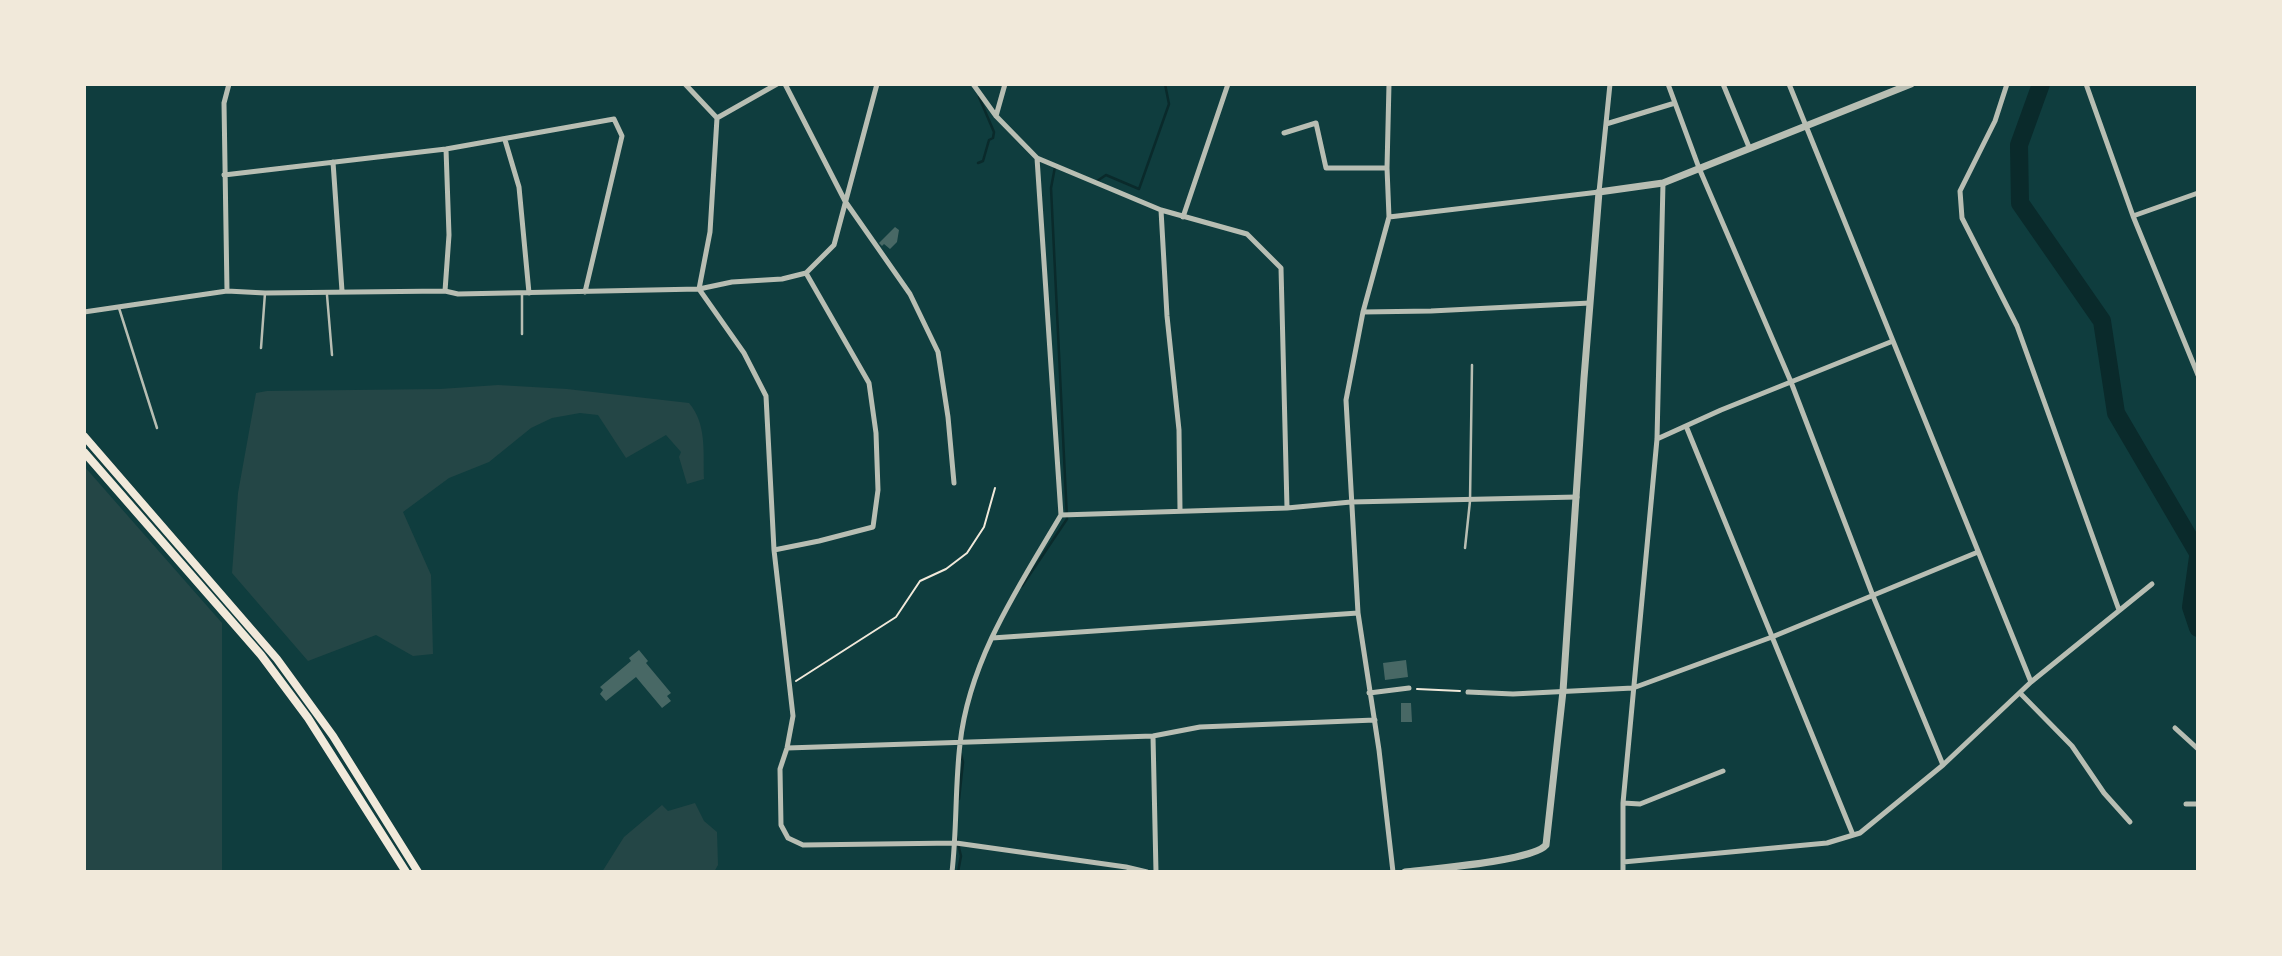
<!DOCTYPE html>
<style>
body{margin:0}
#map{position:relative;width:2282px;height:956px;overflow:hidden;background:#0f3d3e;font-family:"Public Sans",sans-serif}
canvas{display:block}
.frame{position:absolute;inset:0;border:86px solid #f1e9da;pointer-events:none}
</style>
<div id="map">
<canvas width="2282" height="956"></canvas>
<div class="frame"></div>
</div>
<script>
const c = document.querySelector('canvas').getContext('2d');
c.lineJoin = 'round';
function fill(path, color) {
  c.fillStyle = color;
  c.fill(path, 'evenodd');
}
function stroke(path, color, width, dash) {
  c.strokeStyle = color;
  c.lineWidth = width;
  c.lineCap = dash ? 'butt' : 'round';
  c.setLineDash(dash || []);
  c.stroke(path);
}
fill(new Path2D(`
 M 498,385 L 567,389 L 689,403 C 707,424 703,452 704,479 L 687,484 L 679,457 L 681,452 L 666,435 L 626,458 L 598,415 L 580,413 L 552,418 L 531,428 L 489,462 L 449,478 L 403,512 L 431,575 L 433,654 L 413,656 L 376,635 L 308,661 L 232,573 L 238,493 L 256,393 L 267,391 L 440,389 Z
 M 84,466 L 222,623 L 222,872 L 84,872 Z
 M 695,803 L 704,821 L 717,832 L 718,865 L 714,872 L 602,872 L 624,837 L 662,805 L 668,811 Z`), '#244646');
stroke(new Path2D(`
 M 978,163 L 983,161 L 989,140 L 993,138 L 994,132 L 979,97
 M 1097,181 L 1106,175 L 1139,189 L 1169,104 L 1165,84
 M 1022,586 L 1067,519 L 1051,188 L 1055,167
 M 959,799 L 963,762 L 961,754
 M 956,836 L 961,856 L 958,872`), '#0a2a2b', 2.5);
stroke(new Path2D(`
 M 2041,84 L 2019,145 L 2020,203 L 2102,321 L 2116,413 L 2198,553
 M 2198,557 L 2191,607 L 2198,628`), '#0a2a2b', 18);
fill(new Path2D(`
 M 895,227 L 899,230 L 897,242 L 890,249 L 884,244 L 882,246 L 879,243 Z
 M 639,650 L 648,661 L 646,663 L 671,693 L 667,696 L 671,701 L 662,708 L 636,677 L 606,701 L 600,694 L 603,690 L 600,687 L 631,661 L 629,658 Z
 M 1406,660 L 1408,677 L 1385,680 L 1383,663 Z
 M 1401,703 L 1411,703 L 1412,722 L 1401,722 Z`), '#486865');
stroke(new Path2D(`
 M 796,681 L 896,617 L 920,581 L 946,569 L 967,553 L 984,527 L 995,488
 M 1417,689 L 1460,691`), '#f1e9da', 2);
stroke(new Path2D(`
 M 522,293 L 522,334
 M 327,295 L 332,355
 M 119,308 L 157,428
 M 261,348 L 265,293
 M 1465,548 L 1470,501 L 1472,365`), '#b8beb3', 2.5);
stroke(new Path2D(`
 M 685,84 L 717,118
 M 777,84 L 717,118 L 710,232 L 699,289 L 744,353 L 766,396 L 774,550 L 793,716 L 787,748 L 780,769 L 781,825 L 788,838 L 803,845 L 956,843 L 1126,867 L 1147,872
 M 785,84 L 845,201 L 910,294 L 938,352 L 948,417 L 954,483
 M 973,84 L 996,116 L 1037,158 L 1161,210 L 1247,234 L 1281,268 L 1287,508
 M 1389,84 L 1387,168 L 1389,217 L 1363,312 L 1346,400 L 1358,613 L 1379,750 L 1393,872
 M 1668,84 L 1699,168 L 1791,382 L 1873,596 L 1943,765
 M 1723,84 L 1749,147
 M 1789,84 L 2031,682
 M 2007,84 L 1995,121 L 1960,191 L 1962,218 L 2017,326 L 2119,610
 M 2086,84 L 2133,216 L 2198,375
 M 996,116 L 1005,84
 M 1606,124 L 1675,103
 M 1284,133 L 1316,123 L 1326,168 L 1387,168
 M 505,140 L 519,187 L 529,293
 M 1037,158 L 1061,515
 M 333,162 L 342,291
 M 224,175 L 446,149 L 614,119 L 622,136 L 585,292
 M 1161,210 L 1167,316 L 1179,430 L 1180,510
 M 2133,216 L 2198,193
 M 1183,217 L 1228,84
 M 1389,217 L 1599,192 L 1610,84
 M 227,291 L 224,103 L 229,84
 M 445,291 L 449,235 L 446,149
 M 84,312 L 227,291 L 265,293 L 445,291 L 458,294 L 699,289 L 732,282 L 782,279 L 806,273 L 834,245 L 877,84
 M 1363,312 L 1431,311 L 1590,303
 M 1686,426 L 1853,835
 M 1657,439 L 1721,410 L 1893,341
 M 1061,515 L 1287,508 L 1351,502 L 1577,497
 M 774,550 L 819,541 L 873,527 L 878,490 L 876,433 L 869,383 L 806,273
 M 992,638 L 1358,613
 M 1468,692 L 1513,694 L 1633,688 L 1772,637 L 1978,552
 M 1369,693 L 1409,688
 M 2020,693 L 2072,746 L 2104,793 L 2130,822
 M 2175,728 L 2198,749
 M 1153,736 L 1156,872
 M 787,748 L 1153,736 L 1200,727 L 1375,720
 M 1623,803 L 1640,804 L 1723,771
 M 2186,804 L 2198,804
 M 1623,862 L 1827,843 L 1860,833 L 1943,765 L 2031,682 L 2152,584
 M 952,872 C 957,829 955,786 960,744 C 969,660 1019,586 1061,515
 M 1623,872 L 1623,803 L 1657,439 L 1663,183`), '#b8beb3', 5);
stroke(new Path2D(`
 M 1405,872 C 1431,869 1533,861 1546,845 L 1563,691 L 1584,378 L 1599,192 L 1663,183 L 1911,84`), '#b8beb3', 7);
stroke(new Path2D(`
 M 84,436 L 277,659 L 333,736 L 418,872
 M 84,452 L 261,655 L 308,718 L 406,872`), '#f1e9da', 8);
</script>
